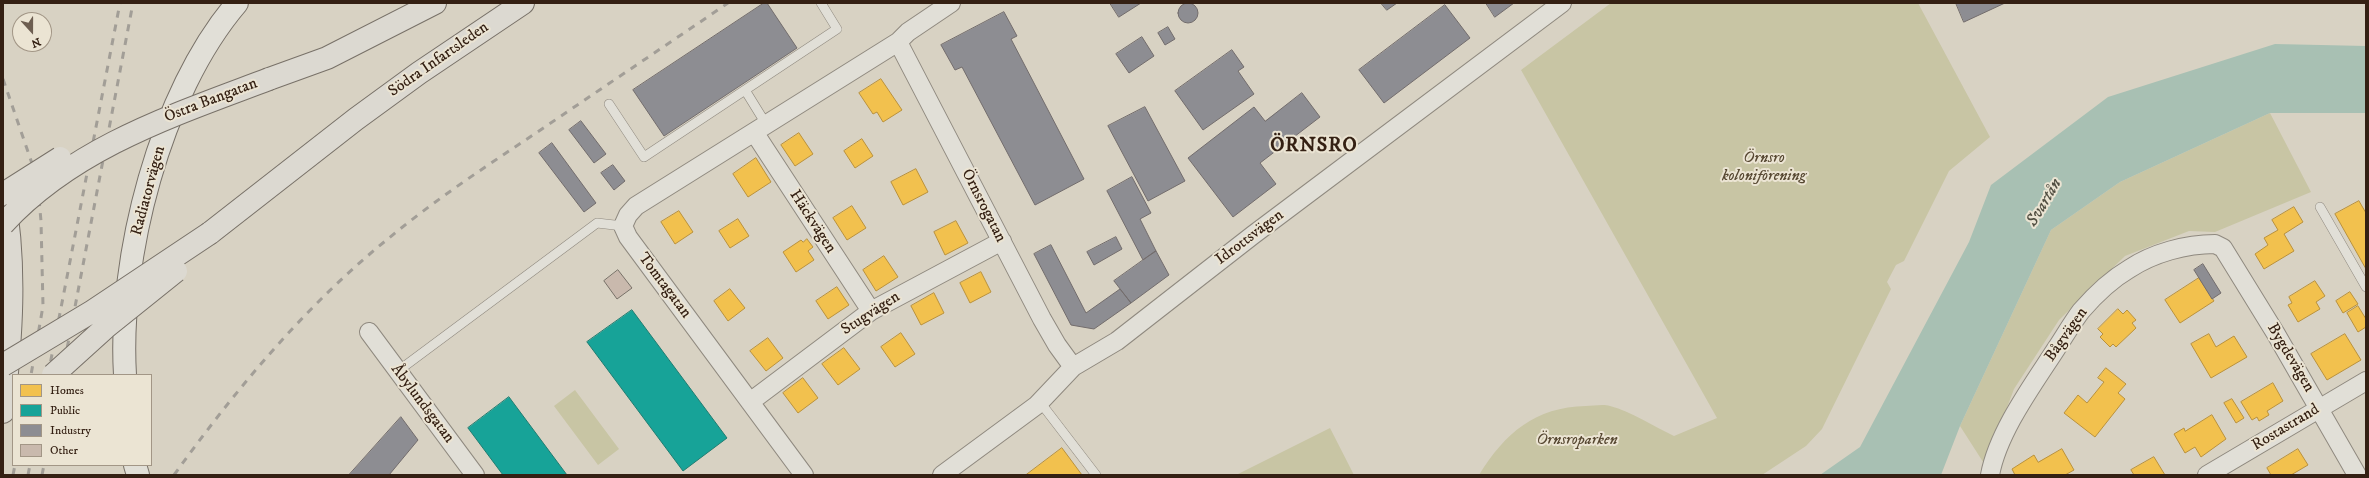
<!DOCTYPE html>
<meta charset="utf-8">
<style>
body{margin:0}
#map{position:relative;width:2369px;height:478px;overflow:hidden;background:#d8d2c3;font-family:"IM FELL DW Pica",serif}
canvas{display:block}
.frame{position:absolute;inset:0;border:4px solid #342013;pointer-events:none}
.legend{position:absolute;left:12px;top:374px;width:140px;height:92px;box-sizing:border-box;background:#ebe4d3;border:1px solid #a29686;margin:0;padding:5px 7px;list-style:none;font-size:12px;color:#342013}
.legend li{display:flex;align-items:center;gap:8px;height:20px}
.legend b{width:20px;border:1px solid #a29686}
.north{position:absolute;left:12px;top:12px;width:40px;height:40px;box-sizing:border-box;background:#ebe4d3;border:1px solid #a29686;border-radius:50%;rotate:159deg;font-size:11px;font-weight:700;line-height:16px;text-align:center;color:#342013}
.north::after{content:'';display:block;margin:auto;width:14px;height:18px;background:#6d5e51;clip-path:polygon(50% 0,100% 100%,50% 72%,0 100%)}
</style>
<div id="map">
<canvas width="2369" height="478"></canvas>
<div class="frame"></div>
<ul class="legend">
<li><b style="height:11px;background:#f2c14e"></b>Homes</li>
<li><b style="height:11px;background:#17a398"></b>Public</li>
<li><b style="height:11px;background:#8d8d92"></b>Industry</li>
<li><b style="height:11px;background:#c9b9ad"></b>Other</li>
</ul>
<div class="north">N</div>
</div>
<script>
const c = document.querySelector('canvas').getContext('2d');
c.lineJoin = 'round';
function fill(path, color) {
  c.fillStyle = color;
  c.fill(path, 'evenodd');
}
function stroke(path, color, width, dash) {
  c.strokeStyle = color;
  c.lineWidth = width;
  c.lineCap = dash ? 'butt' : 'round';
  c.setLineDash(dash || []);
  c.stroke(path);
}
function label(font, color, halo, rows, align = 'center') {
  c.font = font + ' "IM FELL DW Pica",serif';
  c.lineWidth = 4;
  c.setLineDash([]);
  c.textBaseline = 'middle';
  c.strokeStyle = halo;
  c.fillStyle = color;
  for (const [text, x, y, turn = 0] of rows) {
    c.save();
    c.translate(x, y);
    c.rotate((+turn || 0) * Math.PI / 180);
    c.textAlign = isNaN(turn) ? turn : align;
    if (halo) c.strokeText(text, 0, 0);
    c.fillText(text, 0, 0);
    c.restore();
  }
}
fill(new Path2D(`
 M 1611,3 L 1918,3 L 1990,137 L 1949,171 L 1904,261 L 1896,265 L 1887,282 L 1891,289 L 1822,429 L 1806,446 L 1762,475 L 1479,475 C 1505,433 1535,407 1586,406 C 1593,406 1603,404 1610,406 C 1632,412 1653,426 1674,436 L 1717,418 L 1521,70 Z
 M 2270,113 L 2311,192 L 2215,232 L 2189,231 L 2125,256 L 2059,320 L 2014,389 L 1985,465 L 1960,426 L 2051,230 L 2120,182 Z
 M 575,390 L 619,449 L 598,465 L 554,406 Z
 M 1330,428 L 1354,475 L 1236,475 Z`), '#c8c5a4');
fill(new Path2D(`
 M 2275,44 L 2366,46 L 2366,113 L 2270,113 L 2120,182 L 2051,230 L 1960,426 L 1941,475 L 1820,475 L 1860,447 L 1969,242 L 1991,185 L 2108,97 Z`), '#a8c0b3');
const homes = new Path2D(`
 M 881,79 L 902,110 L 883,122 L 877,112 L 873,114 L 859,93 Z
 M 799,133 L 813,154 L 795,166 L 781,145 Z
 M 862,139 L 873,156 L 855,168 L 844,151 Z
 M 756,158 L 771,182 L 748,197 L 733,174 Z
 M 916,169 L 928,192 L 903,205 L 891,182 Z
 M 2359,201 L 2366,213 L 2366,269 L 2335,214 Z
 M 852,206 L 866,228 L 847,240 L 833,218 Z
 M 2294,207 L 2303,222 L 2284,234 L 2294,251 L 2264,269 L 2255,254 L 2268,245 L 2264,238 L 2278,230 L 2272,220 Z
 M 679,211 L 693,232 L 675,244 L 661,222 Z
 M 738,219 L 749,236 L 730,248 L 719,231 Z
 M 956,221 L 968,243 L 945,255 L 934,232 Z
 M 807,239 L 813,247 L 808,251 L 814,260 L 796,272 L 783,252 L 801,240 L 803,242 Z
 M 884,256 L 898,277 L 876,291 L 863,270 Z
 M 981,272 L 991,292 L 970,303 L 960,283 Z
 M 2199,278 L 2214,301 L 2180,323 L 2165,300 Z
 M 2315,281 L 2325,296 L 2316,302 L 2320,309 L 2298,322 L 2288,305 L 2292,303 L 2289,297 Z
 M 837,287 L 849,305 L 828,319 L 816,301 Z
 M 730,289 L 745,308 L 728,321 L 714,301 Z
 M 2350,292 L 2358,304 L 2343,313 L 2336,301 Z
 M 934,293 L 944,313 L 921,325 L 911,306 Z
 M 2358,306 L 2366,319 L 2366,327 L 2358,332 L 2347,313 Z
 M 2118,309 L 2123,314 L 2127,310 L 2136,320 L 2132,323 L 2136,328 L 2116,347 L 2113,344 L 2110,347 L 2100,337 L 2103,334 L 2098,329 Z
 M 901,333 L 915,354 L 895,367 L 881,347 Z
 M 2209,334 L 2216,347 L 2234,336 L 2247,357 L 2211,378 L 2191,344 Z
 M 2345,334 L 2361,360 L 2327,380 L 2311,354 Z
 M 768,338 L 783,358 L 766,371 L 750,351 Z
 M 844,348 L 860,369 L 838,385 L 822,364 Z
 M 2106,368 L 2126,384 L 2118,393 L 2125,399 L 2095,437 L 2064,413 L 2078,395 L 2087,403 L 2104,382 L 2098,378 Z
 M 803,378 L 818,398 L 798,413 L 783,393 Z
 M 2273,383 L 2283,401 L 2267,411 L 2269,415 L 2259,421 L 2257,417 L 2252,420 L 2241,402 Z
 M 2232,399 L 2244,418 L 2236,423 L 2224,403 Z
 M 2212,415 L 2226,439 L 2201,457 L 2195,447 L 2185,453 L 2174,434 L 2184,428 L 2185,431 Z
 M 1062,448 L 1082,475 L 1026,475 Z
 M 2062,449 L 2074,470 L 2065,475 L 2015,475 L 2012,469 L 2034,455 L 2038,462 Z
 M 2298,449 L 2308,465 L 2291,475 L 2271,475 L 2267,468 Z
 M 2154,457 L 2165,475 L 2134,475 L 2131,470 Z`);
fill(homes, '#f2c14e');
stroke(homes, '#b9913c', 1);
const public = new Path2D(`
 M 632,310 L 727,438 L 683,471 L 587,342 Z
 M 509,397 L 567,475 L 503,475 L 468,428 Z`);
fill(public, '#17a398');
stroke(public, '#207c70', 1);
const industry = new Path2D(`
 M 764,3 L 767,3 L 797,48 L 664,136 L 633,90 Z
 M 1110,3 L 1141,3 L 1119,17 Z
 M 1381,3 L 1397,3 L 1387,10 Z
 M 1486,3 L 1514,3 L 1495,17 Z
 M 1956,3 L 2005,3 L 1964,22 Z
 M1178 13a10 10 0 1 1 20 0a10 10 0 1 1-20 0Z
 M 1445,5 L 1470,38 L 1384,103 L 1359,70 Z
 M 1004,12 L 1017,36 L 1011,39 L 1084,179 L 1035,205 L 962,67 L 955,70 L 941,45 Z
 M 1168,27 L 1175,39 L 1165,45 L 1158,33 Z
 M 1142,37 L 1154,56 L 1129,73 L 1116,54 Z
 M 1232,50 L 1244,67 L 1238,71 L 1254,94 L 1203,130 L 1175,91 Z
 M 1302,93 L 1320,117 L 1260,163 L 1276,184 L 1233,217 L 1188,158 L 1254,107 L 1265,121 Z
 M 1145,107 L 1185,181 L 1148,201 L 1108,126 Z
 M 581,121 L 606,154 L 594,163 L 569,130 Z
 M 552,143 L 596,203 L 584,212 L 539,153 Z
 M 613,165 L 625,181 L 614,190 L 601,173 Z
 M 1132,177 L 1151,213 L 1140,219 L 1156,251 L 1143,260 L 1107,191 Z
 M 1116,237 L 1122,249 L 1094,265 L 1087,252 Z
 M 1051,245 L 1086,313 L 1120,289 L 1131,303 L 1094,329 L 1071,325 L 1034,254 Z
 M 1156,251 L 1169,275 L 1131,303 L 1114,281 Z
 M 2203,264 L 2221,293 L 2212,299 L 2194,270 Z
 M 401,417 L 418,440 L 389,475 L 349,475 Z`);
fill(industry, '#8d8d92');
stroke(industry, '#726c6c', 1);
const building = new Path2D(`
 M 618,270 L 632,288 L 617,299 L 604,281 Z`);
fill(building, '#c9b9ad');
stroke(building, '#787168', 1);
const lane = new Path2D(`
 M 745,90 L 766,124
 M 609,104 L 644,157 L 837,29 L 821,3
 M 2320,207 L 2366,287
 M 398,371 L 597,223 L 623,226
 M 1040,402 L 1096,475`);
const street = new Path2D(`
 M 898,42 L 1042,319 L 1057,345 L 1073,367
 M 754,132 L 871,311
 M 369,332 L 475,475
 M 750,402 L 871,311 L 1002,241
 M 804,475 L 628,237 L 623,226 L 628,215 L 636,206 L 898,42 L 908,32 L 951,3
 M 942,475 L 1037,405 L 1073,367 L 1117,341 L 1253,235 L 1562,3
 M 1990,475 C 1998,432 2032,386 2056,349 C 2064,337 2072,323 2081,311 C 2094,296 2112,279 2129,269 C 2153,253 2186,244 2215,244 L 2223,248 L 2276,334 L 2357,475
 M 2207,475 L 2366,381`);
const secondary = new Path2D(`
 M 125,375 C 118,258 160,93 237,3
 M 135,465 L 138,475`);
const primary = new Path2D(`
 M 269,79 L 327,58 L 435,3
 M 3,192 C 17,265 11,340 3,412
 M 210,233 L 356,119 L 419,73 L 523,3`);
stroke(lane, '#8f897f', 10);
stroke(street, '#8f897f', 20);
stroke(secondary, '#787168', 24);
stroke(primary, '#787168', 24);
stroke(lane, '#e1dfd7', 9);
stroke(street, '#e1dfd7', 18);
stroke(secondary, '#e1dfd7', 22);
stroke(primary, '#dcd9d1', 22);
stroke(new Path2D(`
 M 3,79 L 37,178 L 41,221 L 43,306 L 31,375
 M 48,375 L 120,3
 M 62,375 L 133,3
 M 13,475 L 15,465
 M 28,475 L 30,465
 M 42,475 L 44,465
 M 174,475 C 236,389 306,305 389,238 C 436,199 488,165 539,131 C 602,88 665,46 728,3`), '#a29e97', 3, [7, 7]);
const primaryBridge = new Path2D(`
 M 3,194 L 60,158
 M 3,224 C 74,147 174,115 269,79
 M 3,365 L 93,311 L 210,233
 M 53,375 L 105,328 L 176,271`);
stroke(primaryBridge, '#787168', 24, []);
stroke(primaryBridge, '#dcd9d1', 22);
label('16px', '#342013', '#ebe4d3', [
 ["Södra Infartsleden",439,60,-35],
 ["Östra Bangatan",211,101,-21],
 ["Radiatorvägen",149,191,-75],
 ["Örnsrogatan",983,206,63],
 ["Häckvägen",812,222,57],
 ["Idrottsvägen",1250,238,-37],
 ["Tomtagatan",664,286,53],
 ["Stugvägen",871,314,-33],
 ["Bågvägen",2067,335,-55],
 ["Bygdevägen",2290,358,59],
 ["Åbylundsgatan",422,404,53],
 ["Rostastrand",2286,428,-31]
]);
label('italic 16px', '#564731', '#ebe4d3', [
 ["Örnsro",1764,159],
 ["koloniförening",1764,177],
 ["Örnsroparken",1577,441]
]);
label('italic 17px', '#514e41', '#ebe4d3', [
 ["Svartån",2045,203,-59]
]);
c.letterSpacing = '1px';
label('bold 20px', '#342013', '#ebe4d3', [
 ["ÖRNSRO",1314,147]
]);
c.letterSpacing = '0px';
</script>
